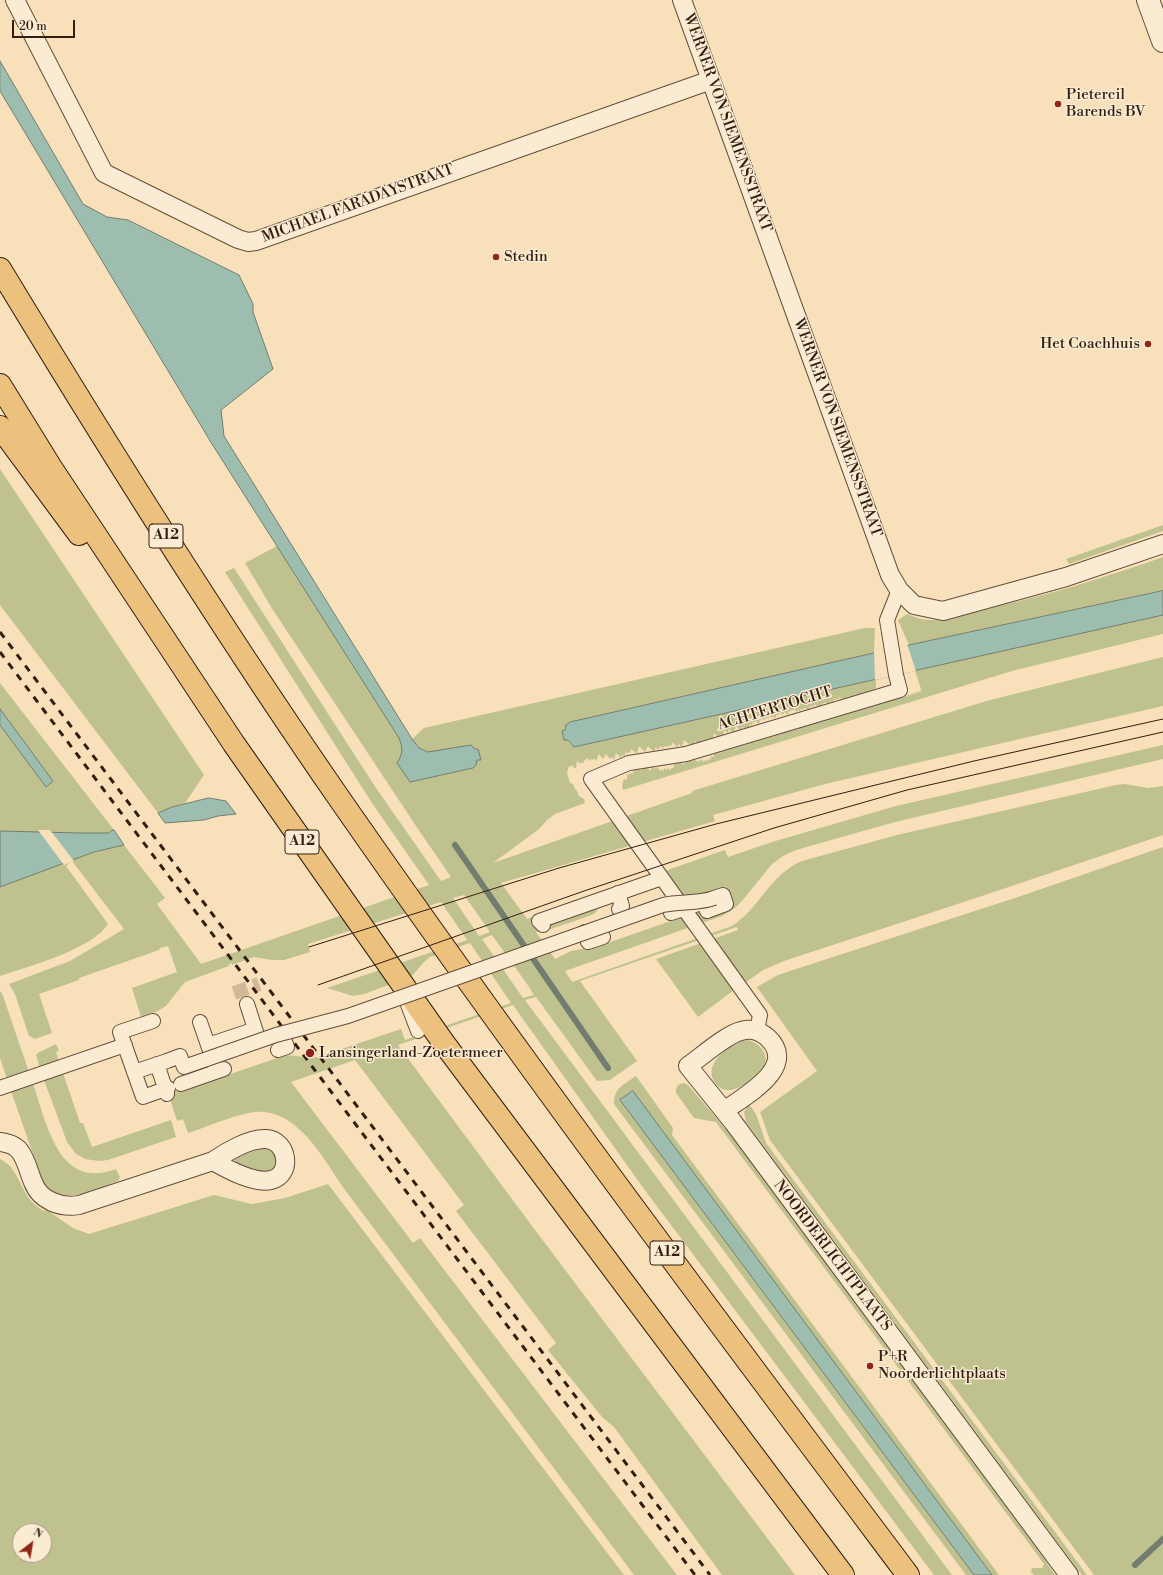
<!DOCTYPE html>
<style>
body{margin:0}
#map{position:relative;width:1163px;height:1575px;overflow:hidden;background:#f8e0ba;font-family:"Libre Bodoni",serif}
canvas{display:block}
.north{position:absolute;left:12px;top:1523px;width:40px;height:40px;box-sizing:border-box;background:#faebd2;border:1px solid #aa9984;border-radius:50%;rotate:31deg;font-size:11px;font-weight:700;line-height:16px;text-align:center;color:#331e10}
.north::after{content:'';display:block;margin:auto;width:14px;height:18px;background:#8f2418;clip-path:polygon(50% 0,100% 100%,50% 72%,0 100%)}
.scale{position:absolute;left:12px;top:20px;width:63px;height:18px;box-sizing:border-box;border:2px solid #331e10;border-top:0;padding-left:5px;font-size:12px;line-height:14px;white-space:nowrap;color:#331e10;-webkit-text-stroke:3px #faebd2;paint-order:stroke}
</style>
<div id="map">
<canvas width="1163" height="1575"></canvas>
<div class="north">N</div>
<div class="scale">20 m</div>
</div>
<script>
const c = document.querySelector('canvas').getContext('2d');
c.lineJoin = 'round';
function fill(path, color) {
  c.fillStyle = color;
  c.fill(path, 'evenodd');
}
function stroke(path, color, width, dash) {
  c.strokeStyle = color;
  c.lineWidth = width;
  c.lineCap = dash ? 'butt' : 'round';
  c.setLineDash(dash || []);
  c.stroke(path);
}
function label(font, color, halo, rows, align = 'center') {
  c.font = font + ' "Libre Bodoni",serif';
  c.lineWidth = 3;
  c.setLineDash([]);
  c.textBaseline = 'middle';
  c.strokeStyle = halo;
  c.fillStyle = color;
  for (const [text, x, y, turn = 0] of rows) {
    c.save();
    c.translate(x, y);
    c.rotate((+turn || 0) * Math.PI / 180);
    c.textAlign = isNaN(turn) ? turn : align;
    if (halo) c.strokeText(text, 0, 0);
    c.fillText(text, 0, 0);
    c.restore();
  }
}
fill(new Path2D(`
 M 0,469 L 204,775 L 185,803 L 172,807 L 158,813 L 0,605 Z
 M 1163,525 L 1163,531 L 1069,564 L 1066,559 Z
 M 277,546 L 399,738 L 403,749 L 401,758 L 410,782 L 473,768 L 476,765 L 477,760 L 481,760 L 439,751 L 428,752 L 419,748 L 412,739 L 424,728 L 865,628 L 875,628 L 874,653 L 570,722 L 565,730 L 562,731 L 563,736 L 574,747 L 874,679 L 876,680 L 876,688 L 874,689 L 874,690 L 872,689 L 871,692 L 870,690 L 868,692 L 867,691 L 867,693 L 864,692 L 865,693 L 863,692 L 861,694 L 860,693 L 859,695 L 857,694 L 858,696 L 855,694 L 855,696 L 853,695 L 851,698 L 850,696 L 850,698 L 848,696 L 847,699 L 846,697 L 845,699 L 843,698 L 842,700 L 840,697 L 838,700 L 837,698 L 836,700 L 834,699 L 832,703 L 830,700 L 829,704 L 825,702 L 823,704 L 822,703 L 821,707 L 819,705 L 818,708 L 815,704 L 814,707 L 812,705 L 812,707 L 810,706 L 808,711 L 806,707 L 805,709 L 803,708 L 803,710 L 801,709 L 799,711 L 798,710 L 797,712 L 794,709 L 792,711 L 791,710 L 790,712 L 789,710 L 788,715 L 785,712 L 783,714 L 781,713 L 782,715 L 779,713 L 778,716 L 777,714 L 775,719 L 773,716 L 772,718 L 770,716 L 768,719 L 767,717 L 766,719 L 765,718 L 765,720 L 762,719 L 761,721 L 760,719 L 759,724 L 756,721 L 754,723 L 753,722 L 752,726 L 750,724 L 749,728 L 746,727 L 747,729 L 742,727 L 741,731 L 736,726 L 734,733 L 729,729 L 728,733 L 724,730 L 723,737 L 720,735 L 719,738 L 714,733 L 713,739 L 710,738 L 709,741 L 709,739 L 708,741 L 706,739 L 704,742 L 702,739 L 701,743 L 698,742 L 697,744 L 695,741 L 693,746 L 690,743 L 690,745 L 684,740 L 682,747 L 679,744 L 677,747 L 672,742 L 672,746 L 670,745 L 668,747 L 667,745 L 667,747 L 664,746 L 663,749 L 661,746 L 658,750 L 656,747 L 654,752 L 648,746 L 645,752 L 639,746 L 637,753 L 636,753 L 631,749 L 630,753 L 628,752 L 627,754 L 625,752 L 625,757 L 622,755 L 621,758 L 616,753 L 614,760 L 612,757 L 610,759 L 606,754 L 603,759 L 599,754 L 596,761 L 594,758 L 593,760 L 591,759 L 590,761 L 587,758 L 585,761 L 584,759 L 584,763 L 581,762 L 581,764 L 577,761 L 576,768 L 574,768 L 572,765 L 570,767 L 569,766 L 567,773 L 570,783 L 573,784 L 575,789 L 577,791 L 579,796 L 584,799 L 585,803 L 555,814 L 547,820 L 539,829 L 493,863 L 692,793 L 692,791 L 990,700 L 1163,657 L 1163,706 L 825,784 L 713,815 L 715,821 L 501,883 L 527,919 L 725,850 L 728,857 L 772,842 L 896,806 L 1163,745 L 1163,759 L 895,822 L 796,850 L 783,856 L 772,864 L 742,901 L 735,908 L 722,916 L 565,971 L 572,982 L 732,926 C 760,908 769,875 802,861 L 897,835 L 1116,785 L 1125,784 L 1148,788 L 1163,786 L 1163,835 L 988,894 L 784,961 L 763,970 L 745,983 L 713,939 L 738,930 L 737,927 L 580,981 L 637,1061 L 610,1080 L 597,1081 L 536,997 L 525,1000 L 952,1575 L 934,1575 L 644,1189 L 513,1005 L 398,1045 L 529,1222 L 795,1575 L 722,1575 L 614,1427 L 602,1417 L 548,1350 L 556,1343 L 456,1211 L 464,1205 L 355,1060 L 291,1082 L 413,1243 L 420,1238 L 677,1575 L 634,1575 L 345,1190 C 324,1160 298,1108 255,1112 C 236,1114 207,1127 188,1133 L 183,1119 L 177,1121 L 168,1093 L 184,1090 L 283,1056 C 295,1054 306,1059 318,1057 L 401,1029 L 405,1040 L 511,1003 L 470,943 L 430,957 L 423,963 L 413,975 L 405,979 L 364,994 L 353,996 L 327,988 L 467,940 L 441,902 L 308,944 L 310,952 L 284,960 L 272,960 L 254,957 L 232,965 L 232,963 L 228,965 L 229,966 L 185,982 L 166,1006 L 158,1011 L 141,1017 L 132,988 L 177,972 L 168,946 L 160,948 L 159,950 L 79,978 L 79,980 L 39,994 L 52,1033 L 35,1039 L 29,1036 L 15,994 L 9,984 L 70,961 L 124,929 L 72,861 L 66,866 L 106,921 L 108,924 C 93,949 27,967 0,976 L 0,887 L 94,852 L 124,845 L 165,898 L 157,904 L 201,964 L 429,885 L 372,803 L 225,572 L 234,568 L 376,788 L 441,881 L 451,877 L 422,835 L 273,610 L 245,563 ZM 658,884 C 664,887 669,892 675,894 C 692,900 710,892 726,886 L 731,900 L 599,946 L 571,951 L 555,959 L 536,932 L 551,929 L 589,916 L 595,913 L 601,906 ZM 464,895 L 490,932 L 479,936 L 453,898 ZM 492,935 L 527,984 L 526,985 L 527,984 L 534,995 L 523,998 L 482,939 Z
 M 1163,557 L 1163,591 L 909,645 L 898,620 L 907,614 C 915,617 922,620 931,620 C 951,620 971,613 990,608 C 1049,595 1106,577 1163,557 Z
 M 1163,615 L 1163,634 L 1012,671 L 623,790 L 622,785 L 624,779 L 627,780 L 627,774 L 629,775 L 631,773 L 633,774 L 633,770 L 635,771 L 635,769 L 638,770 L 639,768 L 641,771 L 642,767 L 645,768 L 646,766 L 650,771 L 653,766 L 655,769 L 656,767 L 661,771 L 661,769 L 664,771 L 664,768 L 667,770 L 668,767 L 669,770 L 674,767 L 674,763 L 677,764 L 677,762 L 680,761 L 683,765 L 684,762 L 685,764 L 687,761 L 688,763 L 690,758 L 692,762 L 694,759 L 697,762 L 697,760 L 699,762 L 701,759 L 703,762 L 704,760 L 706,762 L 706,759 L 708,761 L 710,758 L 711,760 L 711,756 L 714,757 L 714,753 L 717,754 L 717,752 L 720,754 L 719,752 L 721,753 L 723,750 L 724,752 L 725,750 L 727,751 L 728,749 L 729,751 L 730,748 L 732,750 L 731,748 L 733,749 L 734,747 L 736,748 L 737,746 L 739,748 L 739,745 L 741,747 L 741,745 L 743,746 L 745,744 L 745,746 L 747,743 L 749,745 L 749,741 L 754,741 L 755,743 L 757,740 L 758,742 L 759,739 L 761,741 L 760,739 L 762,740 L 763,738 L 765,739 L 766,737 L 768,739 L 768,737 L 769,738 L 770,736 L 773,737 L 774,735 L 774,737 L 776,734 L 777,736 L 777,734 L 780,735 L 781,733 L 781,734 L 782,732 L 786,731 L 786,733 L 788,730 L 790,732 L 789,730 L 793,729 L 794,731 L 794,729 L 796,730 L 798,728 L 798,729 L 800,727 L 801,728 L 801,727 L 812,723 L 813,725 L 813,723 L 822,720 L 823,722 L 823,720 L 827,719 L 827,721 L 829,718 L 830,719 L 830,718 L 832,719 L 833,717 L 835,718 L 835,716 L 838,715 L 839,717 L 840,715 L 842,716 L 842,714 L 846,713 L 846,715 L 848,712 L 850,714 L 849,712 L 852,713 L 852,711 L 855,710 L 856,712 L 858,709 L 859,711 L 860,709 L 861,710 L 861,708 L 865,707 L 866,709 L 867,706 L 869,708 L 869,706 L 871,707 L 871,705 L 875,704 L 875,706 L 877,703 L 879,705 L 878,703 L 882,702 L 883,704 L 884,701 L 886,703 L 886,701 L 888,702 L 889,700 L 891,701 L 892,699 L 893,701 L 893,699 L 895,700 L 896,698 L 897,699 L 899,697 L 900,698 L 900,696 L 902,698 L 904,695 L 905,697 L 906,695 L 907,697 L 908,694 L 910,696 L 911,693 L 912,695 L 913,693 L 915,694 L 915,692 L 917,693 L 917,691 L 919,693 L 920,690 L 922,692 L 915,671 L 917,669 Z
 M 0,683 L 114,830 L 108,833 L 80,833 L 0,831 L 0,725 L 46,786 L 53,781 L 0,710 Z
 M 1163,847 L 1163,1575 L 1094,1575 L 770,1140 L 760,1112 L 817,1071 L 757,987 L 778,975 L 790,971 L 1021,896 Z
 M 701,943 L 734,990 L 698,1017 L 656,959 Z
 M 0,991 L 2,993 L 29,1072 L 7,1079 L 0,1058 Z
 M 748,1040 C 760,1043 770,1055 764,1067 C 758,1077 737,1092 726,1090 C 721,1089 716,1085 714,1081 C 703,1063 732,1041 748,1040 Z
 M 56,1044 L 59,1051 L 56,1052 L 59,1062 L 40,1068 L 36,1055 L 38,1053 Z
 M 63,1073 L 80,1123 L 83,1123 L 92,1147 L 171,1120 L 176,1137 L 108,1160 L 99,1161 L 85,1159 L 76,1154 L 67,1142 L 44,1080 Z
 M 636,1076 L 673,1128 L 672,1135 L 999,1575 L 992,1575 L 633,1092 L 620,1100 L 974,1575 L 966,1575 L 614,1104 C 614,1088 623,1085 636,1076 Z
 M 684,1083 L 688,1085 L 729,1133 L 1036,1546 L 1055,1575 L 1034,1575 L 1031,1572 L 1032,1568 L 1042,1568 L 1044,1564 L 716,1122 L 694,1118 L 676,1093 L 676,1089 L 678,1085 Z
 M 33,1084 C 47,1123 58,1191 116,1169 L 120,1177 L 118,1181 C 94,1190 56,1210 41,1177 L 11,1091 Z
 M 749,1104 L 756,1114 L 766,1143 L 1087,1575 L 1082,1575 L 746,1122 L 744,1112 Z
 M 265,1147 L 273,1150 L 277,1160 L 274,1169 L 267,1172 L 237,1165 L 234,1158 Z
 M 0,1159 C 14,1166 16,1176 23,1188 C 27,1198 35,1206 44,1211 L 47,1210 L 73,1228 L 89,1234 L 214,1195 L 252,1204 L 285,1198 L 328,1184 L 624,1575 L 0,1575 ZM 20,1531 L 44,1531 L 44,1555 L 20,1555 Z`), '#bfc28f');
const water = new Path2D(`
 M 0,61 L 83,204 L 107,217 L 128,220 L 239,275 L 253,304 L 253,312 L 273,369 L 221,410 L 224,436 L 412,739 L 419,748 L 428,752 L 471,745 L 475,749 L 478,749 L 481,760 L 477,760 L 476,765 L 473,768 L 410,782 L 397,763 C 403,754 403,748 399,738 L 212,444 L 0,91 Z
 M 1163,591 L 1163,615 L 574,747 L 568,740 L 564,740 L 562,731 L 565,730 L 566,725 L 570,722 L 909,645 Z
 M 0,709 L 53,781 L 46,787 L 0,725 Z
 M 209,798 L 226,801 L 236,814 L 218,816 L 204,820 L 165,823 L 158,813 L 172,807 Z
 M 114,830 L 124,845 L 94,852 L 0,887 L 0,831 L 80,833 L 108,833 Z
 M 633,1091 L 992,1575 L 974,1575 L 620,1100 Z`);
fill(water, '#9dbdaf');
stroke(water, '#737d6f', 1);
fill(new Path2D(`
 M 907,644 L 916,671 L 875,680 L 874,651 Z
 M 38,830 L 50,830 L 74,861 L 64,865 Z`), '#f8e0ba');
stroke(new Path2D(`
 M 455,845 L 608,1068
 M 1135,1565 L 1163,1539`), '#737d6f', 6);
stroke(new Path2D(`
 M 234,993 L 259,984`), '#d1b998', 14, [14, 7]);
const pedestrian = new Path2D(`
 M 618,893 L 622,906 L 619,909
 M 671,913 L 704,902 L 707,911 L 726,904 L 723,895 L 714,898
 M 543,925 L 539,921 L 662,878
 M 585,932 L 588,942 L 603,937
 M 407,1002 L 418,1031
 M 247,1004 L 258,1038
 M 153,1021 L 120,1032 L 143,1097 L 168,1088
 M 200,1022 L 217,1071
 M 757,1031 L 760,1015 L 591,779 L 629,763 L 686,754 L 900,690 L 896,675 L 887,620 L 899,590
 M 208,1045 L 253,1030
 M 278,1050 L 287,1047 L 282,1033
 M 157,1064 L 167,1094
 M 134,1072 L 167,1061
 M 181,1084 L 224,1069
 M 0,1088 L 125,1045`);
const minor = new Path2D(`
 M 15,0 L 104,173 L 238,239 L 248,242 L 256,241 L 711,80
 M 682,0 L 890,575 L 899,590 L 914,605 L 943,611 L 1066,577 L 1163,544
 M 724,1111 C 744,1096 800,1067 767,1037 C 760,1031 750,1028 741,1031 C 727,1034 701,1057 688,1066 L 733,1122 L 1069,1575
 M 0,1142 C 8,1143 17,1146 21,1153 C 27,1162 29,1173 33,1182 C 40,1201 61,1208 79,1205 L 213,1161 C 226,1152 250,1138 266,1139 C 288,1140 293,1175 271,1180 C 254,1184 227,1169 213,1161`);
const tertiary = new Path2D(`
 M 1148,0 L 1163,41`);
const motorway = new Path2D(`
 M 0,269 C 109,449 221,628 341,801 C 524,1064 716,1319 908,1575
 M 0,385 L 50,466 L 234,744 L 443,1042 L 843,1575
 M 0,427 L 79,534`);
stroke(pedestrian, '#644e3a', 16);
stroke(minor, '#644e3a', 20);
stroke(tertiary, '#644e3a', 24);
stroke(motorway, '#331e10', 24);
stroke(pedestrian, '#faebd2', 14);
stroke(minor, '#faebd2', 18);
stroke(tertiary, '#faebd2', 22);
stroke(motorway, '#ecc07d', 22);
stroke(new Path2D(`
 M 309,947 L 559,868 L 716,824 L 974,761 L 1163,719
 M 318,985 L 584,891 L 774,828 L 907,790 L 1163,732`), '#331e10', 1);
stroke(new Path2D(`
 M 0,632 L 710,1575
 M 0,652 L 695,1575`), '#331e10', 3, [7, 7]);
const pedestrianBridge = new Path2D(`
 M 167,1061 L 180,1056 L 184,1067 L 276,1035 L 348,1016 L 663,905 C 680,901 698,904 714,898`);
stroke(pedestrianBridge, '#644e3a', 16, []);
stroke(pedestrianBridge, '#faebd2', 14);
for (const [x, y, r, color] of [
 [1058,104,4,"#8f2418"],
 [496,257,4,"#8f2418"],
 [1148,344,4,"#8f2418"],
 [310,1053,5,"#8f2418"],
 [870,1366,4,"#8f2418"]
]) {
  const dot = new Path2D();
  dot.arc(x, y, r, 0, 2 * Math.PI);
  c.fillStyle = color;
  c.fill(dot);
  stroke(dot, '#faebd2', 1.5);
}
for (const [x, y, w] of [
 [166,536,34],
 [302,842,34],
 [667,1253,34]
]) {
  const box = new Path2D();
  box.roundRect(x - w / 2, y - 12, w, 24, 3);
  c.fillStyle = '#faebd2';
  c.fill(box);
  stroke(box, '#331e10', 1);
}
label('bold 14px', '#331e10', null, [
 ["A12",166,536],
 ["A12",302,842],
 ["A12",667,1253]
]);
label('15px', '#331e10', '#faebd2', [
 ["Pietercil",1066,95],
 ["Barends BV",1066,112],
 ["Stedin",504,257],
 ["Het Coachhuis",1140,344,"right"],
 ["Lansingerland-Zoetermeer",319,1053],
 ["P+R",878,1357],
 ["Noorderlichtplaats",878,1374]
], 'left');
label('15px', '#331e10', '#faebd2', [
 ["WERNER VON SIEMENSSTRAAT",727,123,70],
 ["MICHAEL FARADAYSTRAAT",358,204,-20],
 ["WERNER VON SIEMENSSTRAAT",837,428,70],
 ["ACHTERTOCHT",775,709,-17],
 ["NOORDERLICHTPLAATS",832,1256,53]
]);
</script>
